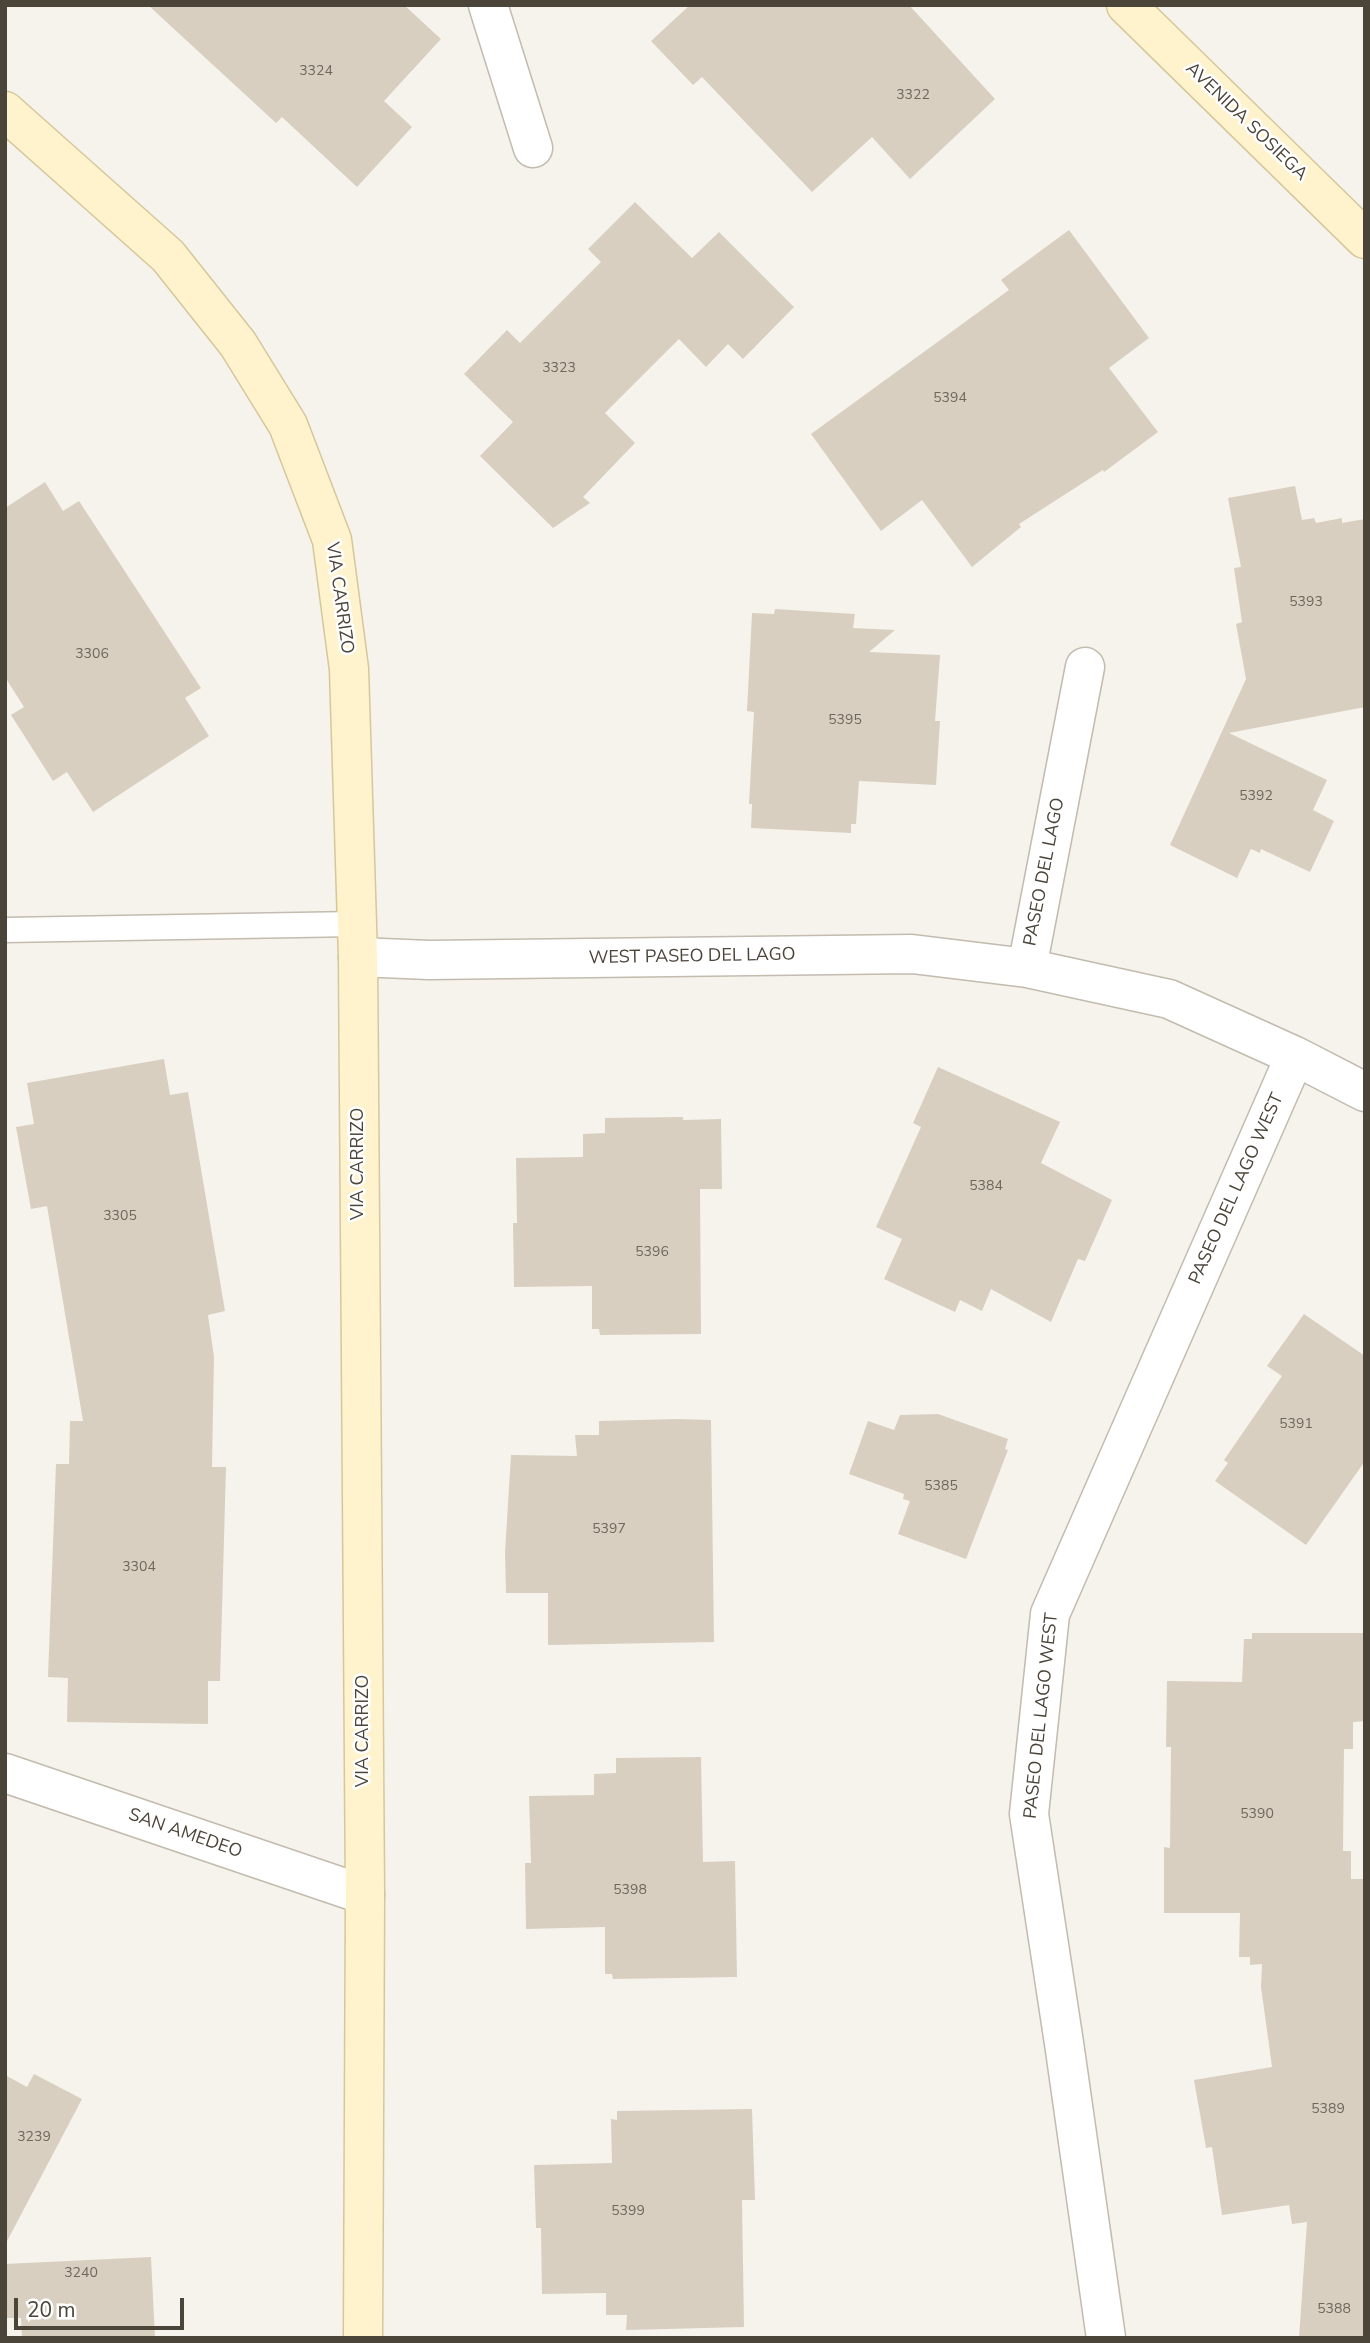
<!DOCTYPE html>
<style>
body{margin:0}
#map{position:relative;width:1370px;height:2343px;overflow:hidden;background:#f6f3ec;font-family:"Nunito Sans",sans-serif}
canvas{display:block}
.frame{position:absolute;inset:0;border:7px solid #4b4439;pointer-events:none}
.scale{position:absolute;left:14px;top:2298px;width:170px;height:32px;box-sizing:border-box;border:4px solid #4b4439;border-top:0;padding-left:9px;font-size:21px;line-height:24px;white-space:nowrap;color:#4b4439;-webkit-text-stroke:5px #fff;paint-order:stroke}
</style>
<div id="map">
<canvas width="1370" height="2343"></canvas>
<div class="frame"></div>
<div class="scale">20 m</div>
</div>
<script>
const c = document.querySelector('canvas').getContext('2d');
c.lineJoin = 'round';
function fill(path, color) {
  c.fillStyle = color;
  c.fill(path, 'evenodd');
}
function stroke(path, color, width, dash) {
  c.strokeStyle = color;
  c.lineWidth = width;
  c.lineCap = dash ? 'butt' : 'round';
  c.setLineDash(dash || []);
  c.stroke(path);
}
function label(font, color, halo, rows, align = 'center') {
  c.font = font + ' "Nunito Sans",sans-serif';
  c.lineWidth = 5;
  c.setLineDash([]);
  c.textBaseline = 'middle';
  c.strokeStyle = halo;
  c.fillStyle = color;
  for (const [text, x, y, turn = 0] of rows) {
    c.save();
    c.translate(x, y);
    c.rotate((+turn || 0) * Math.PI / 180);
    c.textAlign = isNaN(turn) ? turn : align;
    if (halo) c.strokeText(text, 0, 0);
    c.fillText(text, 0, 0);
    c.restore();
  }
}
fill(new Path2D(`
 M 148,5 L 404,5 L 441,39 L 384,101 L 412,127 L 357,187 L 282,117 L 276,123 Z
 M 690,5 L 909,5 L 995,99 L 910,179 L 872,137 L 812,192 L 702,77 L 693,85 L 651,41 Z
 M 635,202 L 692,258 L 719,232 L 794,307 L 743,359 L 728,344 L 706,367 L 679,339 L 605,413 L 635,443 L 583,497 L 590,503 L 553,528 L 480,456 L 513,422 L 464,374 L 507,330 L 520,343 L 601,262 L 588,249 Z
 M 1069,230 L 1149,338 L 1109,368 L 1158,432 L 1104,472 L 1103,470 L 1019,524 L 1021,527 L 972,567 L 922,500 L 881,531 L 811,434 L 1009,290 L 1001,280 Z
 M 45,482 L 63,511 L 79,501 L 201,688 L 185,698 L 209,736 L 93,812 L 67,772 L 53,781 L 11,715 L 24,707 L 5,677 L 5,508 Z
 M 1295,486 L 1302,520 L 1314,518 L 1316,523 L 1342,518 L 1342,523 L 1365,519 L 1365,707 L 1229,733 L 1327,780 L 1313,810 L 1334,821 L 1310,872 L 1261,849 L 1260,853 L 1251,849 L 1237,878 L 1170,845 L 1246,679 L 1236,624 L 1242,622 L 1234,568 L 1241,567 L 1228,498 Z
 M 775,609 L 855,614 L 853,628 L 895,630 L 869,652 L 940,655 L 935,721 L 940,721 L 936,785 L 859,781 L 856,824 L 851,824 L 851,833 L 751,828 L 752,804 L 749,804 L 754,712 L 747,711 L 752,613 L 774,614 Z
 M 164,1059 L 170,1095 L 188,1092 L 225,1311 L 208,1315 L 214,1357 L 212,1467 L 226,1467 L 220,1681 L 208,1681 L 208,1724 L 67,1722 L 68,1678 L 48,1677 L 56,1464 L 69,1464 L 70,1421 L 83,1421 L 47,1206 L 31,1209 L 16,1127 L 34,1124 L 27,1083 Z
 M 938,1067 L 1060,1122 L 1041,1163 L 1112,1200 L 1085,1261 L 1078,1259 L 1051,1322 L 991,1289 L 982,1311 L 960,1300 L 955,1312 L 884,1279 L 902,1239 L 876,1227 L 921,1127 L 913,1123 Z
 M 683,1117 L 683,1120 L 721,1119 L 722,1189 L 700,1189 L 701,1334 L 600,1335 L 599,1329 L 592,1329 L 592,1286 L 514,1287 L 513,1223 L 517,1223 L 516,1158 L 583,1157 L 583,1134 L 605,1133 L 605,1118 Z
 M 1304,1314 L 1365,1356 L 1365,1461 L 1306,1545 L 1215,1481 L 1228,1463 L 1224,1460 L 1282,1376 L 1267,1366 Z
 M 938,1414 L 1008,1439 L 1005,1449 L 1008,1450 L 966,1559 L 898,1534 L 910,1501 L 903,1499 L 904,1494 L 849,1474 L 868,1421 L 894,1430 L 900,1415 Z
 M 677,1419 L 711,1420 L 714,1642 L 548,1645 L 548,1593 L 506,1593 L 505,1552 L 511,1455 L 577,1456 L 575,1435 L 599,1435 L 599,1421 Z
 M 1252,1633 L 1365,1633 L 1365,1721 L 1353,1722 L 1353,1749 L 1344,1749 L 1343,1851 L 1351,1851 L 1351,1879 L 1365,1879 L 1365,2338 L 1299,2338 L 1307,2222 L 1292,2224 L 1289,2205 L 1222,2215 L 1212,2147 L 1206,2148 L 1194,2080 L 1272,2067 L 1261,1987 L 1262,1964 L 1250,1965 L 1250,1957 L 1239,1957 L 1240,1913 L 1164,1913 L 1164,1847 L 1170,1848 L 1171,1747 L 1166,1747 L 1167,1681 L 1242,1682 L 1244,1639 L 1252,1639 Z
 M 701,1757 L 703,1862 L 735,1861 L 737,1977 L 613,1979 L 612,1974 L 605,1974 L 605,1927 L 526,1929 L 525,1863 L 531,1863 L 529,1796 L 594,1795 L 594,1774 L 616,1773 L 616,1758 Z
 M 34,2074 L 82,2099 L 5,2245 L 5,2075 L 27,2087 Z
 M 752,2109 L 755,2200 L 742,2200 L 744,2327 L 626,2330 L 627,2315 L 606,2315 L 606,2293 L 542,2294 L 541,2228 L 536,2228 L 534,2165 L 612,2163 L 611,2119 L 617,2120 L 617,2111 Z
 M 151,2257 L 155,2338 L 22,2338 L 21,2318 L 5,2318 L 5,2264 Z`), '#d8cfc1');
const lane = new Path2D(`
 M 5,930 L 356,924`);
const street = new Path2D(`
 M 488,5 L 533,148
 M 358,957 L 429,960 L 912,954 L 1027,968 L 1169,999 L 1295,1056 L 1365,1092
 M 1027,968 L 1085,667
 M 5,1773 L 365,1895
 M 1106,2338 L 1064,2043 L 1029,1814 L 1050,1614 L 1295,1056`);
const secondary = new Path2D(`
 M 1126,5 L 1365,239
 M 5,111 L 168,256 L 238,344 L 288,425 L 332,540 L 349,669 L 358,957 L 365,1895 L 363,2338`);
stroke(lane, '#c2bbae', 27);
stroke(street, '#c2bbae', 41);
stroke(secondary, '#d6c79b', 41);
stroke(lane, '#fff', 24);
stroke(street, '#fff', 38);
stroke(secondary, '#fff3cd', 38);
label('14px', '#6e675b', null, [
 ["3324",316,72],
 ["3322",913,96],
 ["3323",559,369],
 ["5394",950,399],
 ["5393",1306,603],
 ["3306",92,655],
 ["5395",845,721],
 ["5392",1256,797],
 ["5384",986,1187],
 ["3305",120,1217],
 ["5396",652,1253],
 ["5391",1296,1425],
 ["5385",941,1487],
 ["5397",609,1530],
 ["3304",139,1568],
 ["5390",1257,1815],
 ["5398",630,1891],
 ["5389",1328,2110],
 ["3239",34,2138],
 ["5399",628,2212],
 ["3240",81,2274],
 ["5388",1334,2310]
]);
label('18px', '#4b4439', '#fff', [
 ["AVENIDA SOSIEGA",1246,122,44],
 ["VIA CARRIZO",339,598,82],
 ["PASEO DEL LAGO",1045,872,-79],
 ["WEST PASEO DEL LAGO",692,957,-1],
 ["VIA CARRIZO",359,1164,-90],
 ["PASEO DEL LAGO WEST",1237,1189,-66],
 ["PASEO DEL LAGO WEST",1042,1716,-84],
 ["VIA CARRIZO",364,1731,-90],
 ["SAN AMEDEO",185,1834,19]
]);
</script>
